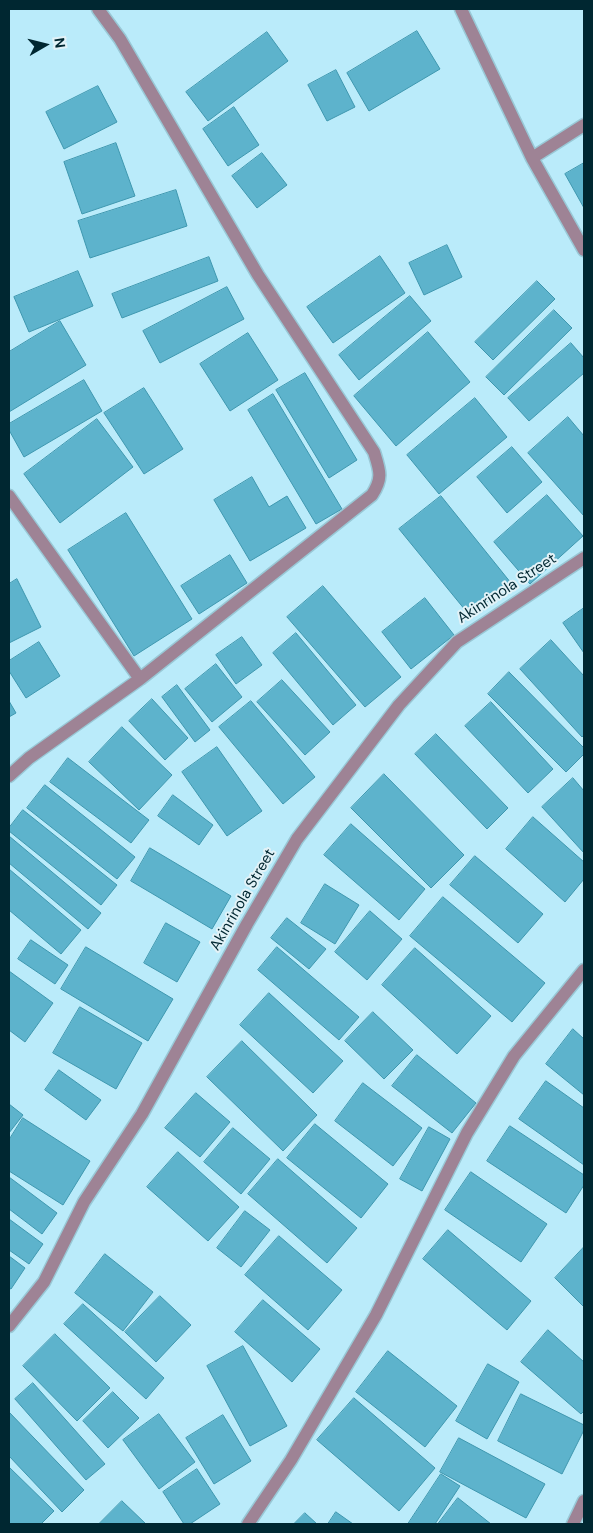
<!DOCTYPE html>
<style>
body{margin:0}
#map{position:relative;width:593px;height:1533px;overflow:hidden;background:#baebfa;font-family:"DM Sans",sans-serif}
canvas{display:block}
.frame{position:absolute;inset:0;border:10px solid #002731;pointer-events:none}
.north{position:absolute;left:20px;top:20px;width:50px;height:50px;-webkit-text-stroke:4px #e2f2f7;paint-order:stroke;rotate:82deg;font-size:14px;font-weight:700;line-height:20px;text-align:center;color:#002731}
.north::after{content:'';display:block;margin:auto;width:18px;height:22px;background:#002731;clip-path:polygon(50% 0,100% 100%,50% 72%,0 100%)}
</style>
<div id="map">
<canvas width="593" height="1533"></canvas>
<div class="frame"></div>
<div class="north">N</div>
</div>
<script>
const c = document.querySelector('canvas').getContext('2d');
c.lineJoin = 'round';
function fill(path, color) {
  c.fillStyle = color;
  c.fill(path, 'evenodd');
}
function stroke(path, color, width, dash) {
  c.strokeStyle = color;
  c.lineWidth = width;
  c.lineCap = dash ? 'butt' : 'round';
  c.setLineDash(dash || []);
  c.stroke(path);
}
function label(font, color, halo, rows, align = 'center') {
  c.font = font + ' "DM Sans",sans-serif';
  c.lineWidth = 4;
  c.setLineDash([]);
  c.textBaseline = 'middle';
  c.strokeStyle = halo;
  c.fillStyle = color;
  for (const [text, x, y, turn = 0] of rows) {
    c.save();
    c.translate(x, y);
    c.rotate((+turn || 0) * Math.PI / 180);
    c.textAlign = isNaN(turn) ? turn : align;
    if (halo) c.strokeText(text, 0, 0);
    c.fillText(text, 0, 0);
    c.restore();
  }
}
const building = new Path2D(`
 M 417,31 L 440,69 L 369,111 L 347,73 Z
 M 267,32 L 288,61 L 208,121 L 186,92 Z
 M 336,70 L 355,107 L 327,121 L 308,85 Z
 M 98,86 L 117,122 L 64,149 L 46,112 Z
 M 234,107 L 259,145 L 228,166 L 203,129 Z
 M 116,143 L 135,196 L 82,214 L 64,162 Z
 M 262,153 L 287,185 L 257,208 L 232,176 Z
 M 584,163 L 584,208 L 565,174 Z
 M 176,190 L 187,226 L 90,258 L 78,221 Z
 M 447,245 L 462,277 L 424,295 L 409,263 Z
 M 380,256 L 405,293 L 333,343 L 307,307 Z
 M 209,257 L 218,281 L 122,318 L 112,294 Z
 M 78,271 L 93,306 L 29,332 L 14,297 Z
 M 537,281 L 555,299 L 493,360 L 475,342 Z
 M 227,287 L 244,319 L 160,363 L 143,331 Z
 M 410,296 L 431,321 L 359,380 L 339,355 Z
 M 554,310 L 572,328 L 504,395 L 486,377 Z
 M 60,321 L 86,365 L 9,412 L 9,352 Z
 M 428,332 L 470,382 L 396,446 L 354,396 Z
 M 248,333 L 278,380 L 230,411 L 200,364 Z
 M 571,343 L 584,358 L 584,373 L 529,421 L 508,398 Z
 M 305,373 L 357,460 L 329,478 L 276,390 Z
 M 84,380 L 102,411 L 24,457 L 9,430 L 9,424 Z
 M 144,388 L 183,449 L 144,474 L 104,413 Z
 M 273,394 L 342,509 L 316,524 L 248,410 Z
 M 475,398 L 507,437 L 439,494 L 407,455 Z
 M 568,417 L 584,436 L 584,516 L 528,453 Z
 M 97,419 L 133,467 L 60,523 L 24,474 Z
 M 512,447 L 542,482 L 507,513 L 477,477 Z
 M 252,477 L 269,507 L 287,496 L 306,528 L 250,561 L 214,500 Z
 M 547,495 L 583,536 L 530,584 L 494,542 Z
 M 441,496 L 511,583 L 470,616 L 399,529 Z
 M 126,513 L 192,619 L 134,656 L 68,550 Z
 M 230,555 L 247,583 L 199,614 L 181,586 Z
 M 17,579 L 41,627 L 9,643 L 9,584 Z
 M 323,586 L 401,677 L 365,707 L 287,617 Z
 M 425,598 L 454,635 L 411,669 L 382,632 Z
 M 584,608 L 584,653 L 563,623 Z
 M 296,633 L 356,705 L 333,725 L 273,653 Z
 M 242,637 L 262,665 L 236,684 L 216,655 Z
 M 551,640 L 584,676 L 584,735 L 582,737 L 520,669 Z
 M 39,642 L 60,676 L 26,698 L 9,671 L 9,661 Z
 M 216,664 L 242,697 L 212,722 L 185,689 Z
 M 509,672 L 584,748 L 584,754 L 566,772 L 488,694 Z
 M 282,680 L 330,732 L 305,755 L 257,702 Z
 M 177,685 L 210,730 L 195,742 L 162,697 Z
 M 152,699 L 188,738 L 165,760 L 129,721 Z
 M 9,701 L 16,713 L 9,717 Z
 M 251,701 L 315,777 L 283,804 L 219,727 Z
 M 491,702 L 553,769 L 528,793 L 465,726 Z
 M 122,727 L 172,775 L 139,810 L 89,762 Z
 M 436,734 L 508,808 L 487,829 L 415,754 Z
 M 217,747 L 262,811 L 227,836 L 182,772 Z
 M 68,758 L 149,820 L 131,843 L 50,782 Z
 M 384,774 L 464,855 L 431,888 L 351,808 Z
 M 573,778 L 584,791 L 584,853 L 542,807 Z
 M 45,785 L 135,857 L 117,879 L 27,808 Z
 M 173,795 L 213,825 L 199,845 L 158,816 Z
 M 23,810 L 117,885 L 101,905 L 9,831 L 9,828 Z
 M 533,817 L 584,862 L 584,879 L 565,902 L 506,849 Z
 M 351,824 L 425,889 L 399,920 L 324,855 Z
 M 9,836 L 101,913 L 88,929 L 9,863 Z
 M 150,848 L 231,896 L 212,929 L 131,881 Z
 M 475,856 L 543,914 L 518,943 L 450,885 Z
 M 9,869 L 81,930 L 61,954 L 9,910 Z
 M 325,884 L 359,905 L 335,944 L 301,923 Z
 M 443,897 L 545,983 L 512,1022 L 410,936 Z
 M 370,911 L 402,939 L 367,980 L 335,952 Z
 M 287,918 L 326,949 L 309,969 L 271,938 Z
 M 166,923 L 200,942 L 177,982 L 144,963 Z
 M 31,940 L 68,965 L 55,984 L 18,959 Z
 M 86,947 L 173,999 L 148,1041 L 61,989 Z
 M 277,947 L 359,1017 L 339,1040 L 258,970 Z
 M 415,948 L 491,1016 L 457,1054 L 382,985 Z
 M 9,971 L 53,1003 L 25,1042 L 9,1030 Z
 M 269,993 L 343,1061 L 313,1093 L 240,1025 Z
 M 80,1007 L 142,1043 L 116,1089 L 53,1053 Z
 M 373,1012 L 413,1050 L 384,1079 L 345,1041 Z
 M 573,1029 L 584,1039 L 584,1095 L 546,1064 Z
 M 242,1041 L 317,1115 L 283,1151 L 207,1077 Z
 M 417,1055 L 476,1103 L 452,1133 L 392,1086 Z
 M 59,1070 L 101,1100 L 86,1120 L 45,1090 Z
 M 546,1081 L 584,1108 L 584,1165 L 519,1119 Z
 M 363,1083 L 422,1128 L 393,1166 L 335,1121 Z
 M 196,1093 L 230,1122 L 200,1157 L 165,1128 Z
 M 9,1104 L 23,1115 L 9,1133 Z
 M 23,1118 L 90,1161 L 63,1205 L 9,1171 L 9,1140 Z
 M 315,1124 L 388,1184 L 361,1218 L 287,1158 Z
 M 510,1126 L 584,1175 L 584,1185 L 566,1213 L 487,1161 Z
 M 429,1127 L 450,1139 L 422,1191 L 400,1179 Z
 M 233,1128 L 270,1159 L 241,1194 L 204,1162 Z
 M 178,1152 L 239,1207 L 208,1241 L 147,1187 Z
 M 278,1159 L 357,1228 L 327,1263 L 248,1194 Z
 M 471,1172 L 547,1224 L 521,1262 L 445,1210 Z
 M 9,1177 L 57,1213 L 42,1234 L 9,1209 Z
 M 245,1211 L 270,1230 L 241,1267 L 217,1248 Z
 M 9,1219 L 43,1244 L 29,1264 L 9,1250 Z
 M 448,1230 L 531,1301 L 507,1330 L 423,1259 Z
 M 279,1236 L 342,1290 L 308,1330 L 245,1275 Z
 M 584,1247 L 584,1307 L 555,1278 Z
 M 105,1254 L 153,1292 L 123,1331 L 75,1293 Z
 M 9,1256 L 25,1268 L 11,1289 L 9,1288 Z
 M 160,1296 L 191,1325 L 156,1362 L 125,1332 Z
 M 263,1300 L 320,1349 L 292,1382 L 235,1332 Z
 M 83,1304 L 164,1378 L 146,1399 L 64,1324 Z
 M 548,1330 L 584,1362 L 584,1411 L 581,1414 L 521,1362 Z
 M 55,1334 L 110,1388 L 77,1421 L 23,1366 Z
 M 243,1346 L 287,1426 L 250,1446 L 207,1366 Z
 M 388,1351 L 457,1406 L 425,1447 L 356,1392 Z
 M 488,1364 L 519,1382 L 487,1439 L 456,1421 Z
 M 33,1383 L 105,1464 L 86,1480 L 15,1399 Z
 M 113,1392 L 139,1418 L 108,1448 L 83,1421 Z
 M 521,1394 L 584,1425 L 584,1430 L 562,1474 L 498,1441 Z
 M 354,1398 L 435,1468 L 399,1511 L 317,1440 Z
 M 9,1412 L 84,1490 L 62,1512 L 9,1456 Z
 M 159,1414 L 195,1462 L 159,1489 L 123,1440 Z
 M 223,1415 L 251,1461 L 214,1484 L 186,1438 Z
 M 459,1438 L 545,1484 L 526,1518 L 440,1472 Z
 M 9,1467 L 54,1511 L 41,1524 L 9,1524 Z
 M 197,1469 L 220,1504 L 190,1524 L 184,1524 L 163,1492 Z
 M 441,1474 L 460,1486 L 435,1524 L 408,1524 Z
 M 458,1498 L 491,1524 L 438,1524 Z
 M 122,1501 L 146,1524 L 99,1524 Z
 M 336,1512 L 353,1524 L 328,1524 Z
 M 305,1513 L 317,1524 L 294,1524 Z`);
fill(building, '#5db3cc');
stroke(building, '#3e97af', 1);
const street = new Path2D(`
 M 461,9 L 532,158 L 584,250
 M 532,158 L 584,125
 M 9,496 L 140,679
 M 9,776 L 29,758 L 140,679 L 372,495 C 383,478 380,471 374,452 L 258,275 L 120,39 L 98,9
 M 9,1326 L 44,1282 L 84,1202 L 142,1114 L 247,924 L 297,839 L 399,705 L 457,642 L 584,558
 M 248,1524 L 291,1460 L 376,1315 L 467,1133 L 514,1056 L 584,970
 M 573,1524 L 584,1501`);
stroke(street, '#99c8d6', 15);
stroke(street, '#9e8395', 12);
label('15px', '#002731', '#e2f2f7', [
 ["Akinrinola Street",507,589,-33],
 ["Akinrinola Street",243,900,-60]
]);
</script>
